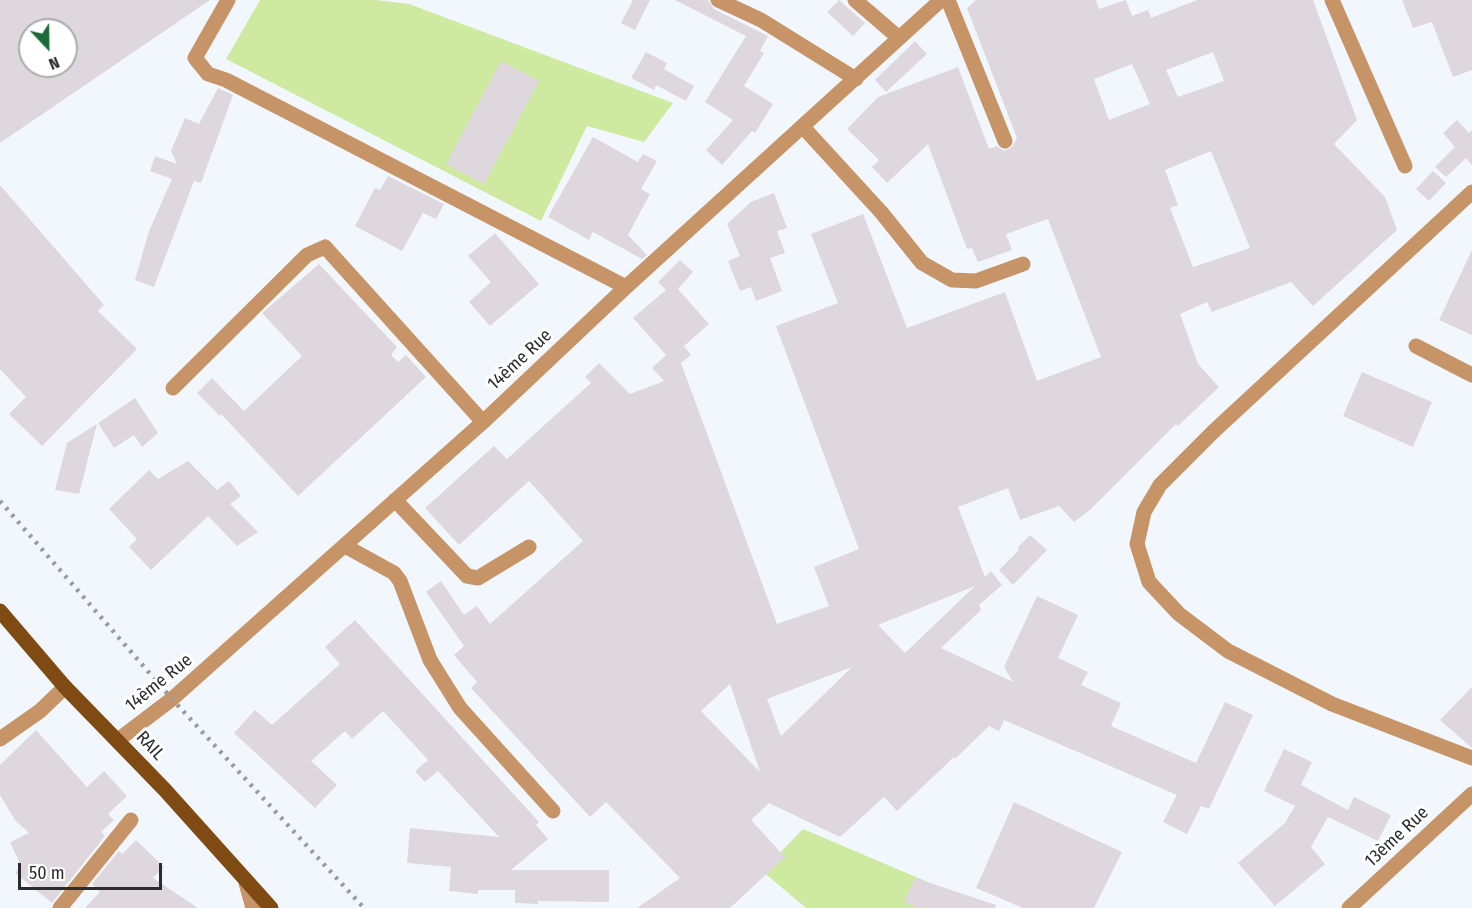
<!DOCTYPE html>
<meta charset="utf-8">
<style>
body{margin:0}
#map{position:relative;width:1472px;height:908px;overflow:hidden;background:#f2f7fe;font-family:"Fira Sans Condensed",sans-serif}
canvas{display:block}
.north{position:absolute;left:18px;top:18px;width:60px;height:60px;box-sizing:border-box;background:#fff;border:2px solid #aaabac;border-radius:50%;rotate:158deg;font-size:16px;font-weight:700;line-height:24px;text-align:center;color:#2a2c2f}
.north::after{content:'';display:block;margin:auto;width:21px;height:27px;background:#1a6a3a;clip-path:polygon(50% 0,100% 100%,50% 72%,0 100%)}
.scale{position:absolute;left:18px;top:863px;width:144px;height:27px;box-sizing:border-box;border:3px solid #2a2c2f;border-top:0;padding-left:8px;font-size:18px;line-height:21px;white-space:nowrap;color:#2a2c2f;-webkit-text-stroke:4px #fff;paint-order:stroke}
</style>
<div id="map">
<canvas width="1472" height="908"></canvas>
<div class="north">N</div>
<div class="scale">50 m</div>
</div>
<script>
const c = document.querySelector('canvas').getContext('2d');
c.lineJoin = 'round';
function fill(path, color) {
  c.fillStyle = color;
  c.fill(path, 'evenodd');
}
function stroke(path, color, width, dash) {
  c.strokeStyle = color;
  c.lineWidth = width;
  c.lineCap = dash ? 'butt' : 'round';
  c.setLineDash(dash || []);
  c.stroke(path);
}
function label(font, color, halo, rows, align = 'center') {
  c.font = font + ' "Fira Sans Condensed",sans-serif';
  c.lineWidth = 6;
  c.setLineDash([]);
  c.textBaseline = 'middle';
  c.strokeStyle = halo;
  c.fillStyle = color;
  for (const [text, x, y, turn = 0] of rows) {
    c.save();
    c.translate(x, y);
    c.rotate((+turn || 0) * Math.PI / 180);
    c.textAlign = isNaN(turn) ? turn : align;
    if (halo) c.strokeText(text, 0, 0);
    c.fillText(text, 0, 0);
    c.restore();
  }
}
fill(new Path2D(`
 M 260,0 L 376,0 L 409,4 L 673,103 L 644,142 L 587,126 L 541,221 L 226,59 Z
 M 803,829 L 989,908 L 806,908 L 762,871 Z`), '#ceeaa0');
fill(new Path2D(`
 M 0,0 L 210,0 L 0,143 ZM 30,30 L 66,30 L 66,66 L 30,66 Z
 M 633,0 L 650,0 L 635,30 L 621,23 Z
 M 675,0 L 708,0 L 714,9 L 768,36 L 760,51 L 764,53 L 744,86 L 773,104 L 755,133 L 752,131 L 722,165 L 706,150 L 733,120 L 705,102 L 746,36 Z
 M 839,0 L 865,23 L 853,36 L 827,12 Z
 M 976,0 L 1096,0 L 1099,9 L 1126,0 L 1132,16 L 1148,10 L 1151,18 L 1197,0 L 1313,0 L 1357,120 L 1334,144 L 1385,197 L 1397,230 L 1313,306 L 1291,282 L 1212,312 L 1207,302 L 1180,314 L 1198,364 L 1219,387 L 1178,426 L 1176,424 L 1091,509 L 1074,522 L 1059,506 L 1020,520 L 1008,488 L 958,507 L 985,577 L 991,571 L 1002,585 L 979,605 L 981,610 L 941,648 L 1013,682 L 1004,667 L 1037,596 L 1078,615 L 1058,658 L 1088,672 L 1081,685 L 1121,703 L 1111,726 L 1196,763 L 1225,702 L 1253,715 L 1209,809 L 1201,806 L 1187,834 L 1163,822 L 1177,795 L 1004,720 L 999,731 L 989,726 L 955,759 L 954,757 L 897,811 L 884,797 L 840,837 L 769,803 L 751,820 L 785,857 L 730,908 L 637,908 L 680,878 L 606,802 L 590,817 L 471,688 L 477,682 L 454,655 L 464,646 L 426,592 L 441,581 L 464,615 L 477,606 L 490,624 L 583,541 L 529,481 L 459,545 L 425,508 L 494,446 L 507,459 L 591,383 L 585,377 L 599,363 L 630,394 L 664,381 L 652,368 L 666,355 L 633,318 L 666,290 L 658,282 L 680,260 L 693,272 L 678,289 L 709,324 L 684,346 L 691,355 L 681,363 L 777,624 L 829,606 L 814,567 L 859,549 L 776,326 L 838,303 L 811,234 L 863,214 L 907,328 L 1005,292 L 1037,381 L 1101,357 L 1048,219 L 1006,234 L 1012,250 L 978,262 L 972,248 L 967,249 L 928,144 L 887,183 L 872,167 L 879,160 L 847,129 L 878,97 L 958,67 L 989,149 L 997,146 L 1004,151 L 1012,147 L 1017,138 L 967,8 ZM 1213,52 L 1224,81 L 1178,97 L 1166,70 ZM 1132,64 L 1150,104 L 1109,120 L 1094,79 ZM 1211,151 L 1250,248 L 1193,267 L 1170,208 L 1178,205 L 1165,170 ZM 975,586 L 905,653 L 878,625 ZM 852,667 L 781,736 L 767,699 ZM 730,684 L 760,772 L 701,711 Z
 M 1402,0 L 1472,0 L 1472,70 L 1453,77 L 1432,22 L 1413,28 Z
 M 915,41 L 927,54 L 886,92 L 875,80 Z
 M 646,52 L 667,63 L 664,69 L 694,86 L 686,101 L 656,85 L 654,90 L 631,78 Z
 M 501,61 L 539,81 L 484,184 L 446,164 Z
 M 218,88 L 233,95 L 201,183 L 194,181 L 154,287 L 135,280 L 149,231 L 172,179 L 150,171 L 155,156 L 177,164 L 171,151 L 185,118 L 199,124 Z
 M 1457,120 L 1469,133 L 1472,130 L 1472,165 L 1466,158 L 1446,177 L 1435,167 L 1455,147 L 1443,133 Z
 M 593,137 L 638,162 L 643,154 L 657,161 L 641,189 L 650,194 L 628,235 L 647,255 L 642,259 L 593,232 L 589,240 L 548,217 Z
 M 1433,171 L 1446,183 L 1429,201 L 1416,189 Z
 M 388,176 L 444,204 L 436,219 L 423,213 L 402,251 L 355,226 L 375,188 L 380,190 Z
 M 0,185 L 104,305 L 98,311 L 137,349 L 42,446 L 9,414 L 26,397 L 0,369 Z
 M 774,193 L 787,228 L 777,231 L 785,253 L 770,258 L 782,291 L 756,301 L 751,287 L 740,291 L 728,261 L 740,256 L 727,224 L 751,202 Z
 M 495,233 L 539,284 L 490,326 L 469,302 L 491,282 L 468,256 Z
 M 1472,250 L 1472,335 L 1439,320 Z
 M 319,264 L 397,347 L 391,355 L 398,362 L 406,355 L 426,377 L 298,496 L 221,414 L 220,416 L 197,393 L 212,378 L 244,411 L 302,356 L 262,313 Z
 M 1362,372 L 1432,402 L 1413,447 L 1343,416 Z
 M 135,398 L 158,433 L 142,447 L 134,435 L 114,448 L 98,423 Z
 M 97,424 L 79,494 L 55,490 L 67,443 Z
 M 188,461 L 217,490 L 229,481 L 241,496 L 230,504 L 258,532 L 237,546 L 208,516 L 151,570 L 129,547 L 137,539 L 109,509 L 149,470 L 158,479 Z
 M 1030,535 L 1047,550 L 1013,585 L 999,570 L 1019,550 L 1017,548 Z
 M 355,620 L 539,822 L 536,825 L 548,839 L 511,870 L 609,870 L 609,902 L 538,901 L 538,904 L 515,903 L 515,890 L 478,890 L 478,894 L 449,891 L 451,867 L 407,863 L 410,828 L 499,837 L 438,771 L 425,782 L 415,771 L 428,760 L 383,711 L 352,739 L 345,731 L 311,761 L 337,785 L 315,808 L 234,733 L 255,710 L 272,725 L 340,664 L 325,647 Z
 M 1472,687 L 1472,748 L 1440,720 Z
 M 36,730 L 87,787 L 104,771 L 127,796 L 108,814 L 114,820 L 101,832 L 105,836 L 52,903 L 15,873 L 21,866 L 10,842 L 29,833 L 15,820 L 0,795 L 0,765 Z
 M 1284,749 L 1312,762 L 1301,785 L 1348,810 L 1354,797 L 1391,815 L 1378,841 L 1328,817 L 1311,847 L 1325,864 L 1275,906 L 1238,863 L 1285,823 L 1295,806 L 1264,791 Z
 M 1014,802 L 1122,852 L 1094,908 L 1023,908 L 976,888 Z
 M 136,840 L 164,867 L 153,878 L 198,908 L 85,908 L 100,892 L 92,884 L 119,851 L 122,854 Z
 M 915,878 L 996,905 L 995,908 L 919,908 L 904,902 Z`), '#ded7de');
stroke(new Path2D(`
 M 228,0 L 195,58 L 208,74 L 226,80 L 626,287
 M 718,0 L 761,20 L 856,79
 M 855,0 L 899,38
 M 948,0 L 1005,141
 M 1332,0 L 1405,166
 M 803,127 L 881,212 L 922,263 L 952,280 L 976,281 L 1023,264
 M 1472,192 L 1214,431 L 1160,485 L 1144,512 L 1137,544 L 1149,582 L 1179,614 L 1228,651 L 1332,704 L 1472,758
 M 1416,346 L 1472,375
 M 173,388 L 307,255 L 325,247 L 483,422
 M 395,500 L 467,576 L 478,578 L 529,547
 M 345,546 L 394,573 L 400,581 L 430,660 L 460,708 L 553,811
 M 0,739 L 40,711 L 65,687
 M 118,740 L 172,699 L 483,422 L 626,287 L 941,0
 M 246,883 L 253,908
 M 60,908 L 131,820
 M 1349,908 L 1472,794`), '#c69467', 15);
stroke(new Path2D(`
 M 0,611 L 65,687 L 165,790 L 271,908`), '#7f4b13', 15);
stroke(new Path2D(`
 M 0,501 L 172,699 L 364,908`), '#979ba0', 4.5, [3, 6]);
label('18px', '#2a2c2f', '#fff', [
 ["14ème Rue",520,360,-43],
 ["14ème Rue",159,683,-39],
 ["RAIL",150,746,47],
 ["13ème Rue",1397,837,-43]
]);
</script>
